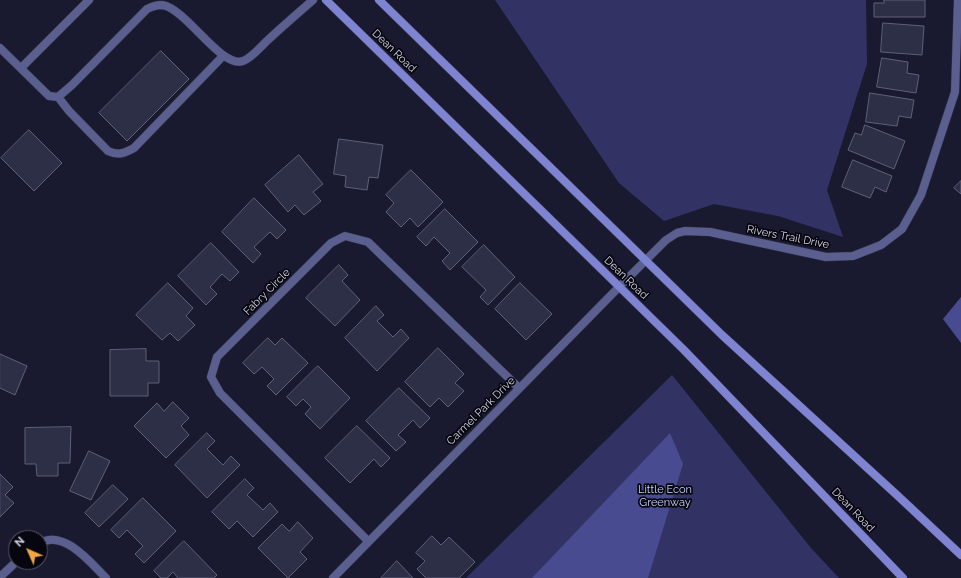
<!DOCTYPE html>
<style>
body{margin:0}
#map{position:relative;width:961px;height:578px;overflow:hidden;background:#191a30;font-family:Raleway,sans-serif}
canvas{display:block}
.north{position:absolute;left:8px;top:530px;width:40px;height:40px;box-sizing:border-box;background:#06060f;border:1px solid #585965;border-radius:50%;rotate:315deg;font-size:11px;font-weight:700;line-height:16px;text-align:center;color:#d4d6e5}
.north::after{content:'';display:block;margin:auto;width:14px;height:18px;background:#f2a540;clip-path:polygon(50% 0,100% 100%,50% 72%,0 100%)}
</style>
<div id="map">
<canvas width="961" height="578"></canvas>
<div class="north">N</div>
</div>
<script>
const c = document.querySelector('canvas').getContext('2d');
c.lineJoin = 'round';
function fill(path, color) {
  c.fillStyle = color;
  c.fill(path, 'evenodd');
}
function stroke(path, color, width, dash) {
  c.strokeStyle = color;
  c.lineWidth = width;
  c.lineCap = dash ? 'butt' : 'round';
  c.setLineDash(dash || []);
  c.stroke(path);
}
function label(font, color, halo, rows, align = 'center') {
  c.font = font + ' Raleway,sans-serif';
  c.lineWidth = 3.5;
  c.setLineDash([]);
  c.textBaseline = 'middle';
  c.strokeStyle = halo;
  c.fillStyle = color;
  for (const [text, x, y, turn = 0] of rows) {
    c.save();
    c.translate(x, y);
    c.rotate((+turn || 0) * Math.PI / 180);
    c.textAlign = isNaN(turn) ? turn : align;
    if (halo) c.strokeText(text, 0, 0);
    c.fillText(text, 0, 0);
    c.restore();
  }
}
fill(new Path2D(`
 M 495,0 L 866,0 L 867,64 L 827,190 L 843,237 L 778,216 L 714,204 L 664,221 L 619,183 Z
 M 672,375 L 811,548 L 839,578 L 466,578 Z`), '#323364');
fill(new Path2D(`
 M 961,297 L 961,343 L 943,319 Z
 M 670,433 L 683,464 L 648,578 L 532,578 Z`), '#494b90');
const building = new Path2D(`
 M 884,0 L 925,0 L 925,17 L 874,17 L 874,3 L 884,3 Z
 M 883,23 L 924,26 L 922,55 L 881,52 Z
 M 161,51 L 189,79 L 127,141 L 99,113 Z
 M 882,58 L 908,62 L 907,73 L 919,75 L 916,93 L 877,87 Z
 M 870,93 L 914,100 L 911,118 L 899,116 L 897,126 L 866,122 Z
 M 865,125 L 905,141 L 894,169 L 848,150 L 855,133 L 861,135 Z
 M 29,130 L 62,163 L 34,191 L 1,158 Z
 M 339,139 L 383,145 L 378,178 L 369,177 L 367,190 L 345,187 L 346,176 L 334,174 Z
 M 299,155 L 323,184 L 313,192 L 321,201 L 304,215 L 295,205 L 288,212 L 265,185 Z
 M 853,160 L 892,176 L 886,192 L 875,187 L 870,198 L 842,187 Z
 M 411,170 L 443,202 L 418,227 L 410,218 L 401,227 L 386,212 L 394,203 L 386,195 Z
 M 961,181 L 961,194 L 954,188 Z
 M 254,198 L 286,230 L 277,239 L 270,232 L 254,247 L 261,254 L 253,263 L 222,232 Z
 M 445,209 L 478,242 L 450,270 L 442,261 L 450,253 L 434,237 L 426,246 L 417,237 Z
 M 211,243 L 239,272 L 230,281 L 222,274 L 210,287 L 217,294 L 206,305 L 178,276 Z
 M 484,245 L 515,277 L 488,305 L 480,297 L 486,290 L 462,267 Z
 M 339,265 L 348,275 L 342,281 L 360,300 L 335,326 L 306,298 Z
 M 168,283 L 193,308 L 186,316 L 195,325 L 178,341 L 170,333 L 162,340 L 136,315 Z
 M 520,283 L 552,314 L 526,340 L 495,309 Z
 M 376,306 L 384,315 L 377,321 L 393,337 L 401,329 L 409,338 L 377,371 L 345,338 Z
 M 268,338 L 275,345 L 282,338 L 308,363 L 276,395 L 267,386 L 274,379 L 262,367 L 254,374 L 243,363 Z
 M 438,348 L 464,374 L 455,383 L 464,391 L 448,407 L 439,398 L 430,407 L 405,382 Z
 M 146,349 L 146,361 L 159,361 L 159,383 L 148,383 L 148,396 L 110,396 L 110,350 Z
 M 0,354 L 27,366 L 15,395 L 0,388 Z
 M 318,366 L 350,398 L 320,429 L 305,414 L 311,407 L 303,399 L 296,406 L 287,397 Z
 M 399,388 L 430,418 L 420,428 L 413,420 L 398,435 L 406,442 L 396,451 L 366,421 Z
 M 173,402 L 189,418 L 181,426 L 189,435 L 166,458 L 134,426 L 157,403 L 164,411 Z
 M 357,426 L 390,458 L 381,467 L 374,459 L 350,483 L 325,458 Z
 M 71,427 L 70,463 L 58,463 L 58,476 L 37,476 L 36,464 L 25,464 L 25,428 Z
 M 207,433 L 215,441 L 207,449 L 223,465 L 231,456 L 240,465 L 207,498 L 175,465 Z
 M 89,451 L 110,461 L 91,500 L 70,491 Z
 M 0,474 L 13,487 L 5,495 L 14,503 L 0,517 Z
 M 245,479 L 254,488 L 247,495 L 263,510 L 270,503 L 278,512 L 253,537 L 237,521 L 229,529 L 212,512 Z
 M 113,485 L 128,499 L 99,527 L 85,513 Z
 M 143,498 L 176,531 L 144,563 L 135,554 L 143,546 L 127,530 L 119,538 L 111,530 Z
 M 298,522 L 313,538 L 300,552 L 307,559 L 288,578 L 258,548 L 282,524 L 289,531 Z
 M 432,536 L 441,545 L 449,537 L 475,562 L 459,578 L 426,578 L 417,569 L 425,561 L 416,553 Z
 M 184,541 L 217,575 L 214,578 L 178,578 L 173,572 L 167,578 L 161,578 L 154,571 Z
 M 397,561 L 413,578 L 381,578 Z`);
fill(building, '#2d2f47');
stroke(building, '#5e617b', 1);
const lane = new Path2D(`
 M 0,48 L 49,96 L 58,97 L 72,85 L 147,9 C 151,7 157,5 162,5 C 186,8 221,69 243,61 C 252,58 262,45 269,39 C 283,26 298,13 313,0
 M 21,68 L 89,0
 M 58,97 L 69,111 L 108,151 C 118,156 125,153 134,148 L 223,56`);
const street = new Path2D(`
 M 368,541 L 220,393 L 211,377 L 217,357 L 331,243 L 345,236 L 368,242 L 519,388
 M 40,543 C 64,529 91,563 106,578
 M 0,577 L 16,562
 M 333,578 L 619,287 L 666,240 L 677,233 L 685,231 L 710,232 L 826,257 L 853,256 L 881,245 L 902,229 L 921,195 L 955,92 L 958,0`);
const secondary = new Path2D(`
 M 326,0 L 684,350 L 903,578
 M 379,0 L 722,335 L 898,496 L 961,555`);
stroke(lane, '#333449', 9);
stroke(street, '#333449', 9);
stroke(secondary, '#333449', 9);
stroke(lane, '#5b5f8f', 8);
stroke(street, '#5b5f8f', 8);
stroke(secondary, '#7f84d2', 8);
label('11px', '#d4d6e5', '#06060f', [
 ["Dean Road",394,51,44],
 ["Rivers Trail Drive",788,237,11],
 ["Dean Road",626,278,44],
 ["Fabry Circle",267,292,-45],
 ["Carmel Park Drive",481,411,-45],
 ["Dean Road",853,510,46]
]);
label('11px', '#ccd1fa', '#06060f', [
 ["Little Econ",665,490],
 ["Greenway",665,503]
]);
</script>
